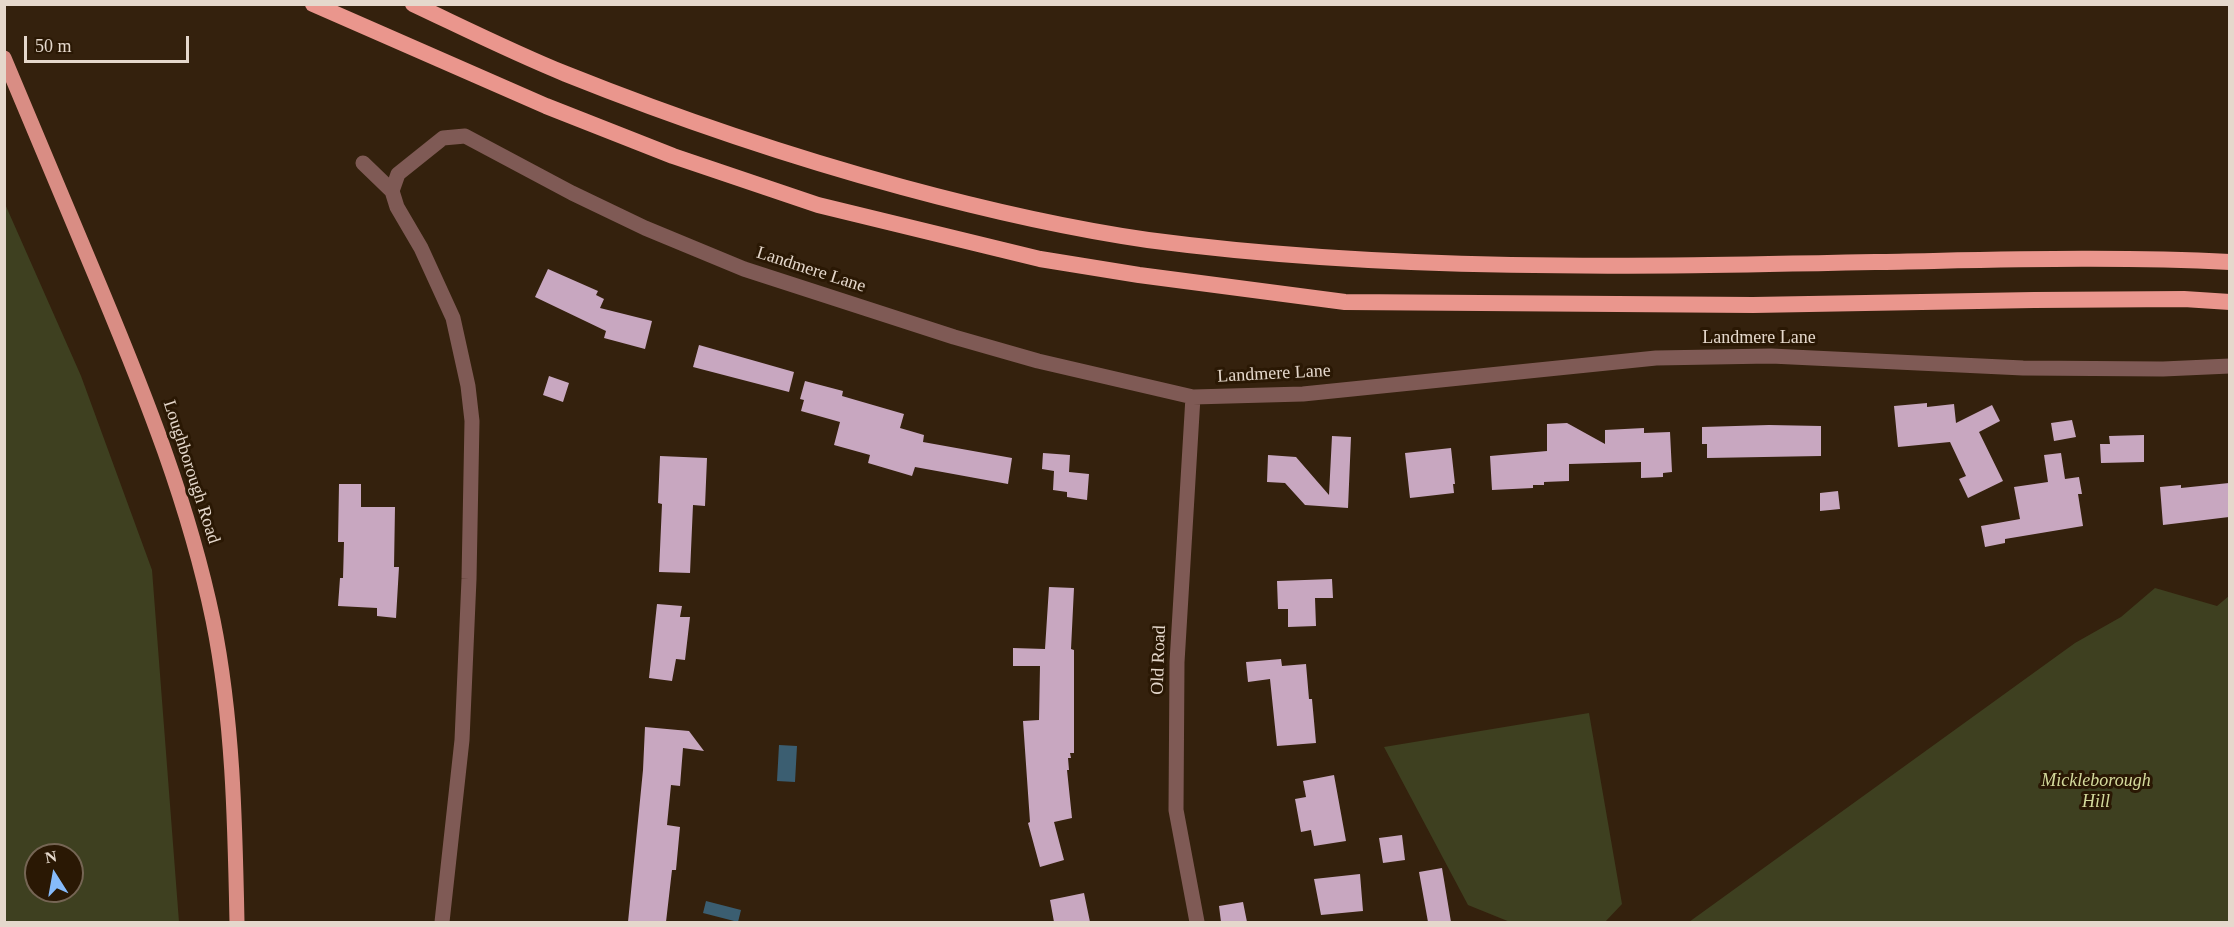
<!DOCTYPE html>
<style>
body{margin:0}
#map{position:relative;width:2234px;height:927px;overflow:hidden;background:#34210d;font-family:Georgia,serif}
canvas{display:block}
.frame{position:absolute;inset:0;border:6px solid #e5d8cc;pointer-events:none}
.north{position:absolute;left:24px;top:843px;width:60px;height:60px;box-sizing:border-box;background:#2a1804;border:2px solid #756554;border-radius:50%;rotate:349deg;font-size:16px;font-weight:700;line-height:24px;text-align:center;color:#e5d8cc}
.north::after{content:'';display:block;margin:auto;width:21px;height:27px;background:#86bbfb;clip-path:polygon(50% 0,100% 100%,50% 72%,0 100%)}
.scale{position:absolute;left:24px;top:36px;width:165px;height:27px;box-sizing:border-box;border:3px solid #e5d8cc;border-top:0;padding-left:8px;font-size:18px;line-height:21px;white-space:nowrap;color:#e5d8cc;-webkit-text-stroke:4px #2a1804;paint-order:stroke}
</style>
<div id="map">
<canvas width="2234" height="927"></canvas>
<div class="frame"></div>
<div class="north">N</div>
<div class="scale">50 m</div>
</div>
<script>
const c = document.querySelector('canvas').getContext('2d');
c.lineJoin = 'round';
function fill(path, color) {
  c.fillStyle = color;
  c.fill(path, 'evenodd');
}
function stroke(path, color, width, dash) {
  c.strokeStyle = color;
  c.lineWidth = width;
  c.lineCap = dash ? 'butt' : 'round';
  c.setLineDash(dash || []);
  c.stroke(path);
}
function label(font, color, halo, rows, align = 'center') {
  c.font = font + ' Georgia,serif';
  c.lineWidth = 6;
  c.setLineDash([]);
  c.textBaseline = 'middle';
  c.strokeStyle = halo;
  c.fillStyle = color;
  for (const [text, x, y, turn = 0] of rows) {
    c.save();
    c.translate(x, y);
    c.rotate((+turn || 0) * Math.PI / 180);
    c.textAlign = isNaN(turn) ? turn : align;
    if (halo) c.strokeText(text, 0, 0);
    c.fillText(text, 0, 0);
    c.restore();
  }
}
fill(new Path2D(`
 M 5,204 L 81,376 L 152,570 L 179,922 L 5,922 ZM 36,855 L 72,855 L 72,891 L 36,891 Z
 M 2155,588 L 2217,606 L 2229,596 L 2229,922 L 1689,922 L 2075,643 L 2121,617 Z
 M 1589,713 L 1622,904 L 1605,922 L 1510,922 L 1468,905 L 1384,747 Z`), '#3e4020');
fill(new Path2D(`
 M 779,745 L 797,746 L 795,782 L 777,781 Z
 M 706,901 L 741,910 L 738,922 L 703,913 Z`), '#3b5e71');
fill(new Path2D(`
 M 548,269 L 598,291 L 596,295 L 604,299 L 600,308 L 652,321 L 645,349 L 604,338 L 606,331 L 535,297 Z
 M 699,345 L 794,372 L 789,392 L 693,367 Z
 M 549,376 L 569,383 L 563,402 L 543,395 Z
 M 805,381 L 843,391 L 842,396 L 904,414 L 900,428 L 924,435 L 923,442 L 1012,458 L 1008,484 L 915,467 L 912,476 L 868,463 L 870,455 L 834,445 L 840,422 L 801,411 L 804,400 L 800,399 Z
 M 1927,403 L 1927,407 L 1954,404 L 1956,423 L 1992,405 L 2000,421 L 1979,432 L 2003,481 L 1968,498 L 1959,479 L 1966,476 L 1950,442 L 1898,447 L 1894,406 Z
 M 2072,420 L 2076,437 L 2054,441 L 2051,423 Z
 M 1567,423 L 1605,444 L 1605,430 L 1644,428 L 1644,433 L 1670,432 L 1672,472 L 1663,473 L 1663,477 L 1641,478 L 1641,462 L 1569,464 L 1569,481 L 1544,482 L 1544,485 L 1533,485 L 1533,488 L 1492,490 L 1490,456 L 1547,451 L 1547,424 Z
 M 1769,425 L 1821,426 L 1821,456 L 1707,458 L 1707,444 L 1702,444 L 1702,427 Z
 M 2144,435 L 2144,462 L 2101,463 L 2100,444 L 2110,444 L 2109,436 Z
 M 1332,436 L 1351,437 L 1348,508 L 1305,505 L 1285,483 L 1267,482 L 1268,455 L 1296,457 L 1329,495 Z
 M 1451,448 L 1455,484 L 1453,484 L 1454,493 L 1410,498 L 1405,453 Z
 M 1043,453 L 1070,455 L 1069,472 L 1089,474 L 1087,500 L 1067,497 L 1067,492 L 1053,490 L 1054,471 L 1042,469 Z
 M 2061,453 L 2065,479 L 2079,477 L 2082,494 L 2078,494 L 2083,526 L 2005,539 L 2005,543 L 1985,547 L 1981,526 L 2020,519 L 2014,487 L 2048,482 L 2044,455 Z
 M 660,456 L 707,458 L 705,506 L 693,505 L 690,573 L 659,572 L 662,504 L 658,503 Z
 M 2229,483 L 2229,517 L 2163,525 L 2160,487 L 2181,485 L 2181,488 Z
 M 339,484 L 361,484 L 361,507 L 395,507 L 394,567 L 399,567 L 396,618 L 377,616 L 377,608 L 338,606 L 340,578 L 343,578 L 344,542 L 338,542 Z
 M 1838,491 L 1840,509 L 1820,511 L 1820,493 Z
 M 1332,579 L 1333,598 L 1315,598 L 1316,626 L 1288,627 L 1288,609 L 1278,609 L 1277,581 Z
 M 1049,587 L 1074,588 L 1071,649 L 1074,650 L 1074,753 L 1070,753 L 1071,758 L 1068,758 L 1069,770 L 1067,770 L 1072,818 L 1054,822 L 1064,860 L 1040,867 L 1028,823 L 1030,822 L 1023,721 L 1039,720 L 1040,666 L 1013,666 L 1013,648 L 1045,649 Z
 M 657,604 L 682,606 L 680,617 L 690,617 L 685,660 L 676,659 L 672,681 L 649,678 Z
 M 1281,659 L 1282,666 L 1306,664 L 1309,699 L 1312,699 L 1316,743 L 1277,746 L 1270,679 L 1248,682 L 1246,662 Z
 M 645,727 L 689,731 L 704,751 L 683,748 L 680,786 L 671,785 L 667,825 L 680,827 L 676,870 L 672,870 L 666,922 L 628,922 L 643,770 Z
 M 1334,775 L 1346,841 L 1314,846 L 1311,830 L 1301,832 L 1295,799 L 1306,797 L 1303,781 Z
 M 1402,835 L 1405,860 L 1383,863 L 1379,838 Z
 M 1442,868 L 1451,922 L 1428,922 L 1419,872 Z
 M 1360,874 L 1363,911 L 1321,915 L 1314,879 Z
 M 1084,893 L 1090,922 L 1054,922 L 1050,900 Z
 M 1243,902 L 1247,922 L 1221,922 L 1219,906 Z`), '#c8a7c0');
stroke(new Path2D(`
 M 363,163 L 392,191 L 398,174 L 443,138 L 465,136 L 572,193 L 645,228 L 744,269 L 954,337 L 1038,361 L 1193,397 L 1303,394 L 1656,358 L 1771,356 L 2023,368 L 2163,369 L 2230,366
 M 392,191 L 397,207 L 421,248 L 453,318 L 468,386 L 472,421 L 469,579 L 462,740 L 442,922
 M 1193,397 L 1177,662 L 1176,810 L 1197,922`), '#7f5a55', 15);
stroke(new Path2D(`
 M 4,58 C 37,135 69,212 101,289 C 146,397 189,505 213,620 C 233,719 235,821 237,922`), '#d98d84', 15);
stroke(new Path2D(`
 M 313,4 L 546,106 L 673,156 L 818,205 L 1040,259 L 1139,275 L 1345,302 L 1753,305 L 2034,300 L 2184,299 L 2230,302
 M 413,4 C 464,28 514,53 566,74 C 676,118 788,156 902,187 C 983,209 1065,228 1148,240 C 1389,272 1633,267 1875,262 C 1993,260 2112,256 2230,262`), '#ea968d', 16);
label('18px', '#e5d8cc', '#2a1804', [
 ["Landmere Lane",811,270,18],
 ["Landmere Lane",1759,338],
 ["Landmere Lane",1274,374,-3],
 ["Loughborough Road",191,472,72],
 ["Old Road",1159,660,-88]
]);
label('italic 18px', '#d4da9c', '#2a1804', [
 ["Mickleborough",2096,781],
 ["Hill",2096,802]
]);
</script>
